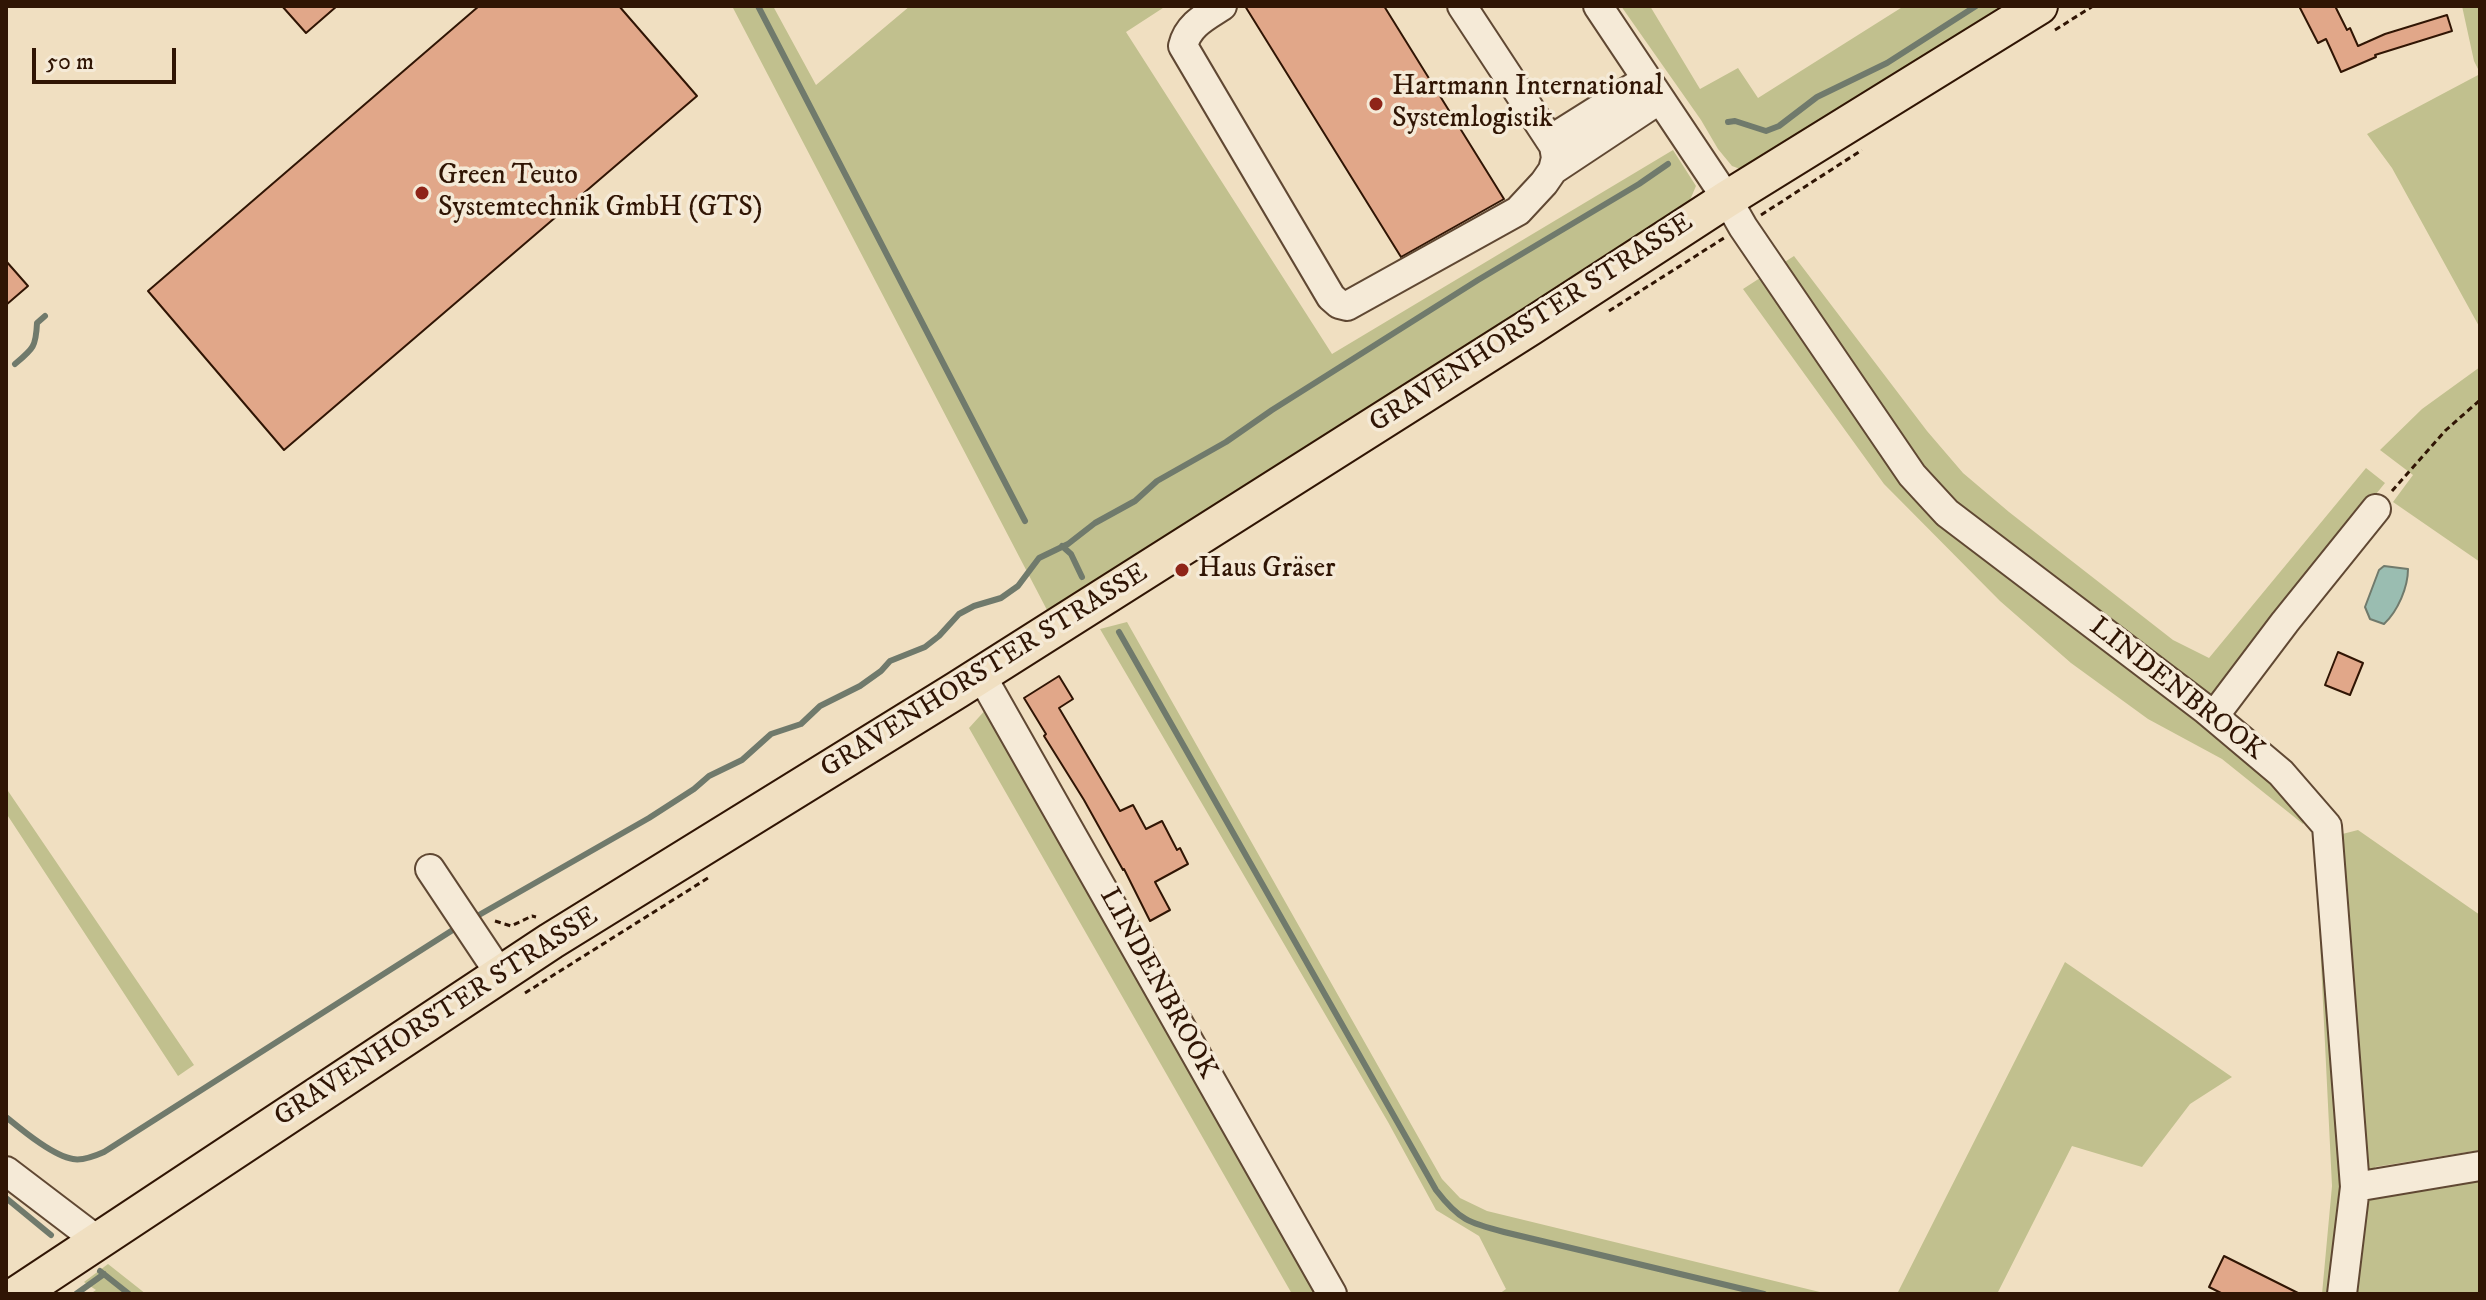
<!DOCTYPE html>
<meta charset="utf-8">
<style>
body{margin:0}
#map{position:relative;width:2486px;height:1300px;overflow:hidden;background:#f0dfc1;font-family:"IM FELL DW Pica",serif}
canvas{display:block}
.frame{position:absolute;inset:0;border:8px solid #301504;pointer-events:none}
.scale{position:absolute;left:32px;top:48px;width:144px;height:36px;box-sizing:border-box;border:4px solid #301504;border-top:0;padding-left:10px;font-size:24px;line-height:28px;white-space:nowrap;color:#301504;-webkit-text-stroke:6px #f5ead7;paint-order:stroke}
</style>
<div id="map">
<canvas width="2486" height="1300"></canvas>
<div class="frame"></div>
<div class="scale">50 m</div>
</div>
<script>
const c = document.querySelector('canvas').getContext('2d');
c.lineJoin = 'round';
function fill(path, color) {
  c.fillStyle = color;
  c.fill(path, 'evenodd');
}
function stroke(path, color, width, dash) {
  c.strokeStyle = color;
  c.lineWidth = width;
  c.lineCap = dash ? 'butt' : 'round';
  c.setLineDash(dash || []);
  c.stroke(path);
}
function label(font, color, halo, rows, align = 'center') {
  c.font = font + ' "IM FELL DW Pica",serif';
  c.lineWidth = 7;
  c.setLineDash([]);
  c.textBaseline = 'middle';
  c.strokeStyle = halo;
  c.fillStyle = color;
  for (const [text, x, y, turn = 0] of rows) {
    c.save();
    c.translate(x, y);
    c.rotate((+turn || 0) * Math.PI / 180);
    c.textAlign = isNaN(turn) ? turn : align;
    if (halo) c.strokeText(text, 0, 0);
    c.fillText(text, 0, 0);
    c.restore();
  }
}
fill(new Path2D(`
 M 732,6 L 773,6 L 816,85 L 910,6 L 1166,6 L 1126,32 L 1332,354 L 1673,150 L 1696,186 L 1684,214 L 1047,610 Z
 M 1621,6 L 1650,6 L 1700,89 L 1738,68 L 1758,98 L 1904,6 L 2026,6 L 1743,170 L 1732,166 L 1718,149 L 1701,120 Z
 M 2462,6 L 2480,6 L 2480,73 L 2474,61 Z
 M 2480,74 L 2480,328 L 2392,168 L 2367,134 Z
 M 1794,256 L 1927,431 L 1963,473 L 2009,512 L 2173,640 L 2209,658 L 2366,468 L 2385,483 L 2198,713 L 2308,818 L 2303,824 L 2222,759 L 2148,719 L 2071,663 L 2000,601 L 1884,484 L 1743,289 Z
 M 2480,367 L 2480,562 L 2393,502 L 2413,475 L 2380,450 L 2422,409 Z
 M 1127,622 L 1442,1179 L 1460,1198 L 1487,1211 L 1828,1294 L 1499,1294 L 1506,1289 L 1479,1236 L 1436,1210 L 1388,1122 L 1100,629 Z
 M 989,706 L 1318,1294 L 1292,1294 L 969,728 Z
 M 6,788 L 194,1065 L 178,1076 L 6,813 Z
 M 2358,830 L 2480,915 L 2480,1150 L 2375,1167 L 2374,1199 L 2480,1180 L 2480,1294 L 2322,1294 L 2332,1186 L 2315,841 Z
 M 2065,962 L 2232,1077 L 2190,1104 L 2142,1167 L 2072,1146 L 1997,1294 L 1897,1294 Z
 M 108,1264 L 146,1294 L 90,1294 L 96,1290 L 84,1282 Z`), '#c1c08e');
const water = new Path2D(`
 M 2384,566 L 2408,569 C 2408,587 2398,611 2384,624 L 2370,619 L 2365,607 L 2379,570 Z`);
fill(water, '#9abdb1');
stroke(water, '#707a6c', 2);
stroke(new Path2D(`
 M 758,6 L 1025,521
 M 1728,122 L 1735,121 L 1766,131 L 1779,126 L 1817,97 L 1887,63 L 1976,6
 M 15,364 C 33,349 36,347 37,323 L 45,316
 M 1062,546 L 1071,554 L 1082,577
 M 1119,632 L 1436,1190 C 1459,1220 1469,1223 1504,1232 L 1764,1294
 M 472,919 L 649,818 L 694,789 L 709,776 L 742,760 L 771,734 L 801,724 L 820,706 L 860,686 L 881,671 L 890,661 L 925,647 L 939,636 L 959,614 L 974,606 L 1001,598 L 1018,586 L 1039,558 L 1068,544 L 1095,523 L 1135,501 L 1157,481 L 1226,442 L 1272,410 L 1478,280 L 1639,184 L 1668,164
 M 6,1117 C 22,1130 53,1156 73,1159 C 83,1161 95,1156 104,1152 L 459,926
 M 6,1198 L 51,1235
 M 100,1271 L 129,1294
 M 76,1294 L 104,1274`), '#707a6c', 6);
const building = new Path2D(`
 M 282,6 L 337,6 L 306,33 Z
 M 479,6 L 619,6 L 697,96 L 284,450 L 148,291 Z
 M 1245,6 L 1384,6 L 1504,199 L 1401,257 Z
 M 2299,6 L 2335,6 L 2347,30 L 2350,28 L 2358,46 L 2385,34 L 2447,15 L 2452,31 L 2375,55 L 2376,57 L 2341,72 L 2326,39 L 2318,43 Z
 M 6,261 L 28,286 L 6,305 Z
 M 2338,652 L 2363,663 L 2350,695 L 2325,685 Z
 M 1059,676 L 1073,699 L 1059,708 L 1120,811 L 1133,805 L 1146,829 L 1162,821 L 1177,850 L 1180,848 L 1188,864 L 1155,882 L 1170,910 L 1150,921 L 1124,869 L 1123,870 L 1084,800 L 1044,736 L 1046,734 L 1024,698 Z
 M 2224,1256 L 2300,1294 L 2223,1294 L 2209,1287 Z`);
fill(building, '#e1a789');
stroke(building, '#301504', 2);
const minor = new Path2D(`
 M 1222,6 C 1205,17 1188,25 1183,46 L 1331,297 L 1339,304 L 1347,306 L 1518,211 L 1544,183 L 1553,170 L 1556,158 L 1554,146 L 1462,6
 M 1598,6 L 1727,199 L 1743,227 L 1912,475 L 1947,513 L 2205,709 L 2281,773 L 2327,826 L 2355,1187 L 2342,1294
 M 1550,140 L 1647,79
 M 1553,170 L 1660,99
 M 981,675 L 1332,1294
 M 2214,716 L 2285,622 L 2376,509
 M 430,869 L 500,974
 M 6,1171 L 98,1241
 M 2355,1187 L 2480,1166`);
const major = new Path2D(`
 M 18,1294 L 551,941 L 957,690 L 1530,327 L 1727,199 L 2039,6`);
stroke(minor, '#604833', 32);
stroke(major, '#301504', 40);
stroke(new Path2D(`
 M 2055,30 L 2093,6
 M 1761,215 L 1862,150
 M 1609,311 L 1724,238
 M 2392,491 L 2446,430 L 2480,400
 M 495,921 L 511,926 L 532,916 L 536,917
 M 525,993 L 708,878`), '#301504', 3, [6, 4]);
stroke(minor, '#f5ead7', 28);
stroke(major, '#f0dfc1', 36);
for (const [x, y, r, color] of [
 [1376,104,8,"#8f2418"],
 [422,193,8,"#8f2418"],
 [1182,570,8,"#8f2418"]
]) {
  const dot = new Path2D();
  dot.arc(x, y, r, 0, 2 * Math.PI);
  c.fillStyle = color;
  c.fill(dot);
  stroke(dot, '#f5ead7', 3);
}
label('28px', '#301504', '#f5ead7', [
 ["Hartmann International",1392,88],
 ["Systemlogistik",1392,120],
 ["Green Teuto",438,177],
 ["Systemtechnik GmbH (GTS)",438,209],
 ["Haus Gräser",1198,570]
], 'left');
label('28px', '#301504', '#f5ead7', [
 ["GRAVENHORSTER STRASSE",1532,324,-33],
 ["GRAVENHORSTER STRASSE",985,672,-32],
 ["LINDENBROOK",2176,690,38],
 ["LINDENBROOK",1157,984,61],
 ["GRAVENHORSTER STRASSE",437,1018,-33]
]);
</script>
